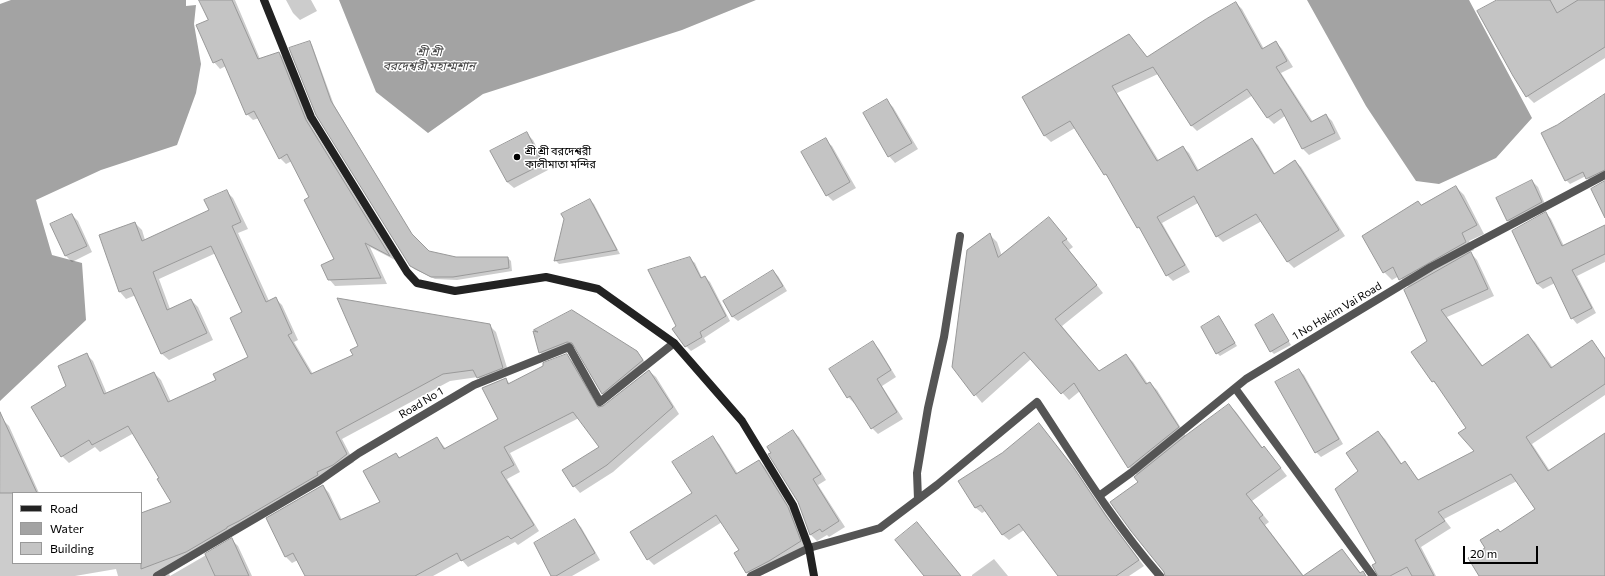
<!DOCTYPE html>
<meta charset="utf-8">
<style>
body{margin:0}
#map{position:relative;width:1605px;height:576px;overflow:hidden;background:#fff;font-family:Commissioner,sans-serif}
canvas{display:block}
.legend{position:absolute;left:12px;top:492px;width:130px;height:72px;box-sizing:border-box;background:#fff;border:1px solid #999;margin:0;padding:5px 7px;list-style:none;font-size:12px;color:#000}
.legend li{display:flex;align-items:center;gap:8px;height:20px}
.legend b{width:20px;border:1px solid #999}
.scale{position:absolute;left:1463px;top:546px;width:75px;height:18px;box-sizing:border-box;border:2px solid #000;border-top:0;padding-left:5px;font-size:12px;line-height:14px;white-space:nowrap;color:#000;-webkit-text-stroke:3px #fff;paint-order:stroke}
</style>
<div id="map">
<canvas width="1605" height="576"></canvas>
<ul class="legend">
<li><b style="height:5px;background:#222"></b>Road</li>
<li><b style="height:11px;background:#a3a3a3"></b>Water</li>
<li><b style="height:11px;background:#c4c4c4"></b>Building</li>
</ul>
<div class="scale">20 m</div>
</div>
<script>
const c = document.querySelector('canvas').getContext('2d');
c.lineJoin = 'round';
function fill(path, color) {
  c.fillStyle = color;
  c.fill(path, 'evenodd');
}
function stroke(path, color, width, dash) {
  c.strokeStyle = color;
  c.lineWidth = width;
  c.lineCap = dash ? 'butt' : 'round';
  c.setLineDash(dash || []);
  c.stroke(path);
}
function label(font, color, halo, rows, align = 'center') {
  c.font = font + ' Commissioner,"Noto Sans Bengali",sans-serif';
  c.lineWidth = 3;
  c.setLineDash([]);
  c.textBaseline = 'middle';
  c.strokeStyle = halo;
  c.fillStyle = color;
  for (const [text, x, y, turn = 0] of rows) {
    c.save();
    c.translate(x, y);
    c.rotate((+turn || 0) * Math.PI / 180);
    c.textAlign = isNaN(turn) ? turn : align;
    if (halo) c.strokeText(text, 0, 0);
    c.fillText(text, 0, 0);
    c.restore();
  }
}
fill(new Path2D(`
 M 11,0 L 186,0 L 186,6 L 196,5 L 194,24 L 201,64 L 196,93 L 177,145 L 101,170 L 36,200 L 52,255 L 82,263 L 86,320 L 0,401 L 0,4 Z
 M 339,0 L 756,0 L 682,30 L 483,94 L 428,133 L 376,92 Z
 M 1307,0 L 1469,0 L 1532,118 L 1496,158 L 1439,184 L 1416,181 L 1366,106 Z`), '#a3a3a3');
fill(new Path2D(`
 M 200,0 L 235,0 L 260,59 L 279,53 L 285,59 L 312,127 L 395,260 L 370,247 L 387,284 L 335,286 L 329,279 L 335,259 L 311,198 L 292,161 L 286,164 L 280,158 L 259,118 L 253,120 L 247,114 L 226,66 L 220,69 L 214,62 L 209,20 Z
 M 286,0 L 311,0 L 317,11 L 300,20 L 293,13 Z
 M 1499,0 L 1605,0 L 1605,58 L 1534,103 L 1527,96 Z
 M 1236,3 L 1242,9 L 1264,49 L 1276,42 L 1282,49 L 1293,67 L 1281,73 L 1313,122 L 1326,115 L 1332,121 L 1341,139 L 1309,155 L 1303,149 L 1286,115 L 1274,124 L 1268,118 L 1253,95 L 1197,131 L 1191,125 L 1158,74 L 1117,93 L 1159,161 L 1183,147 L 1189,153 L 1199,171 L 1252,139 L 1258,145 L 1275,174 L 1295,161 L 1301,167 L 1345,236 L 1294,268 L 1288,262 L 1262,221 L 1223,242 L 1217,236 L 1198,203 L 1162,223 L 1190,272 L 1173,281 L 1167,275 L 1144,234 L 1138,227 L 1111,180 L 1105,174 L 1075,128 L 1051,142 L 1045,136 L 1023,97 L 1134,42 L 1148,58 Z
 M 309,42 L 312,45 L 334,105 L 414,238 L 428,252 L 455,258 L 508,258 L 511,261 L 512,271 L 457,280 L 435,279 L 414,269 L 411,265 L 317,114 Z
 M 887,101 L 893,107 L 918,149 L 895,163 L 889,156 Z
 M 1605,109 L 1605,175 L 1591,182 L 1586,176 L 1570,184 L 1566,180 Z
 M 527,134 L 533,140 L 548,170 L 514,188 L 507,182 Z
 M 825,140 L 832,146 L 856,188 L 833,201 L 827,195 Z
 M 1532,181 L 1538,187 L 1547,209 L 1514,226 L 1508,220 Z
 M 1456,187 L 1464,195 L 1484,234 L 1469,241 L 1474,250 L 1470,252 L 1477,260 L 1494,296 L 1447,317 L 1483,366 L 1528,335 L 1535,342 L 1553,368 L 1592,342 L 1605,358 L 1605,395 L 1532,444 L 1550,471 L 1605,434 L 1605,576 L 1480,576 L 1486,548 L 1500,533 L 1537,510 L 1517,481 L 1444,519 L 1451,528 L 1421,547 L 1436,576 L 1379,576 L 1360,471 L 1378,432 L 1385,439 L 1402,464 L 1405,463 L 1419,480 L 1476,451 L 1467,428 L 1439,388 L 1433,381 L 1428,341 L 1409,288 L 1399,276 L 1392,280 L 1384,272 L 1418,202 L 1422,206 Z
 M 226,191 L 233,198 L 248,229 L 238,233 L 269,301 L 275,298 L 282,305 L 298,340 L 294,342 L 313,374 L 489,325 L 496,332 L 509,374 L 485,384 L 478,377 L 450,381 L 342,439 L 354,462 L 169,574 L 170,576 L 232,540 L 238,546 L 252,576 L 118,576 L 116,569 L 75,576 L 0,576 L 0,420 L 2,419 L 9,426 L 39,493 L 13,493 L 13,563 L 141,563 L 141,514 L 172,502 L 160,478 L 134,433 L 100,452 L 95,447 L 69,463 L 62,456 L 67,386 L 86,354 L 93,361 L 107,394 L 154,373 L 161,380 L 171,402 L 217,381 L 249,358 L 244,313 L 216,253 L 159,279 L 170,309 L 191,300 L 198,307 L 213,340 L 169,360 L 162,354 L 136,295 L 126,299 L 120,292 L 135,223 L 142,230 L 145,240 L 210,210 Z
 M 590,200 L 594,204 L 620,254 L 559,264 L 555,260 Z
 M 1546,213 L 1551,219 L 1564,246 L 1605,226 L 1605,262 L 1577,276 L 1596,313 L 1577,324 L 1572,318 L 1555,283 L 1543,289 L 1537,284 Z
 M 72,215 L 78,221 L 92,252 L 72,262 L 66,256 Z
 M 1049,218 L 1073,247 L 1069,250 L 1103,293 L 1062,326 L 1100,372 L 1126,355 L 1133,362 L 1148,384 L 1150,383 L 1157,390 L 1186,436 L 1229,405 L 1236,412 L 1263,448 L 1271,455 L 1287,476 L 1252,501 L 1269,522 L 1265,525 L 1304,576 L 1167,576 L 1138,476 L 1129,467 L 1080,391 L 1069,400 L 1031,359 L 982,403 L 953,367 L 990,235 L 997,242 L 1002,256 Z
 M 689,258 L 695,263 L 702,278 L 705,277 L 710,282 L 730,321 L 704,338 L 706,342 L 691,351 L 686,346 L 677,326 Z
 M 773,271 L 778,276 L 787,291 L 738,321 L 733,317 L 724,302 Z
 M 1273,316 L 1291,345 L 1274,354 L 1271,351 Z
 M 1219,317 L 1237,346 L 1220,356 L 1217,353 Z
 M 535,330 L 636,351 L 649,367 L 608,399 L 602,393 L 577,348 L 574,348 L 546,359 L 540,352 L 538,333 Z
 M 873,343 L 879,349 L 896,377 L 882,386 L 903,419 L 878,434 L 872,428 L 855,402 L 854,403 L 848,397 Z
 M 566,355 L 573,362 L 600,408 L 604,407 L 649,371 L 656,377 L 679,414 L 613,472 L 580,493 L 574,486 L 601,447 L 579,418 L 510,453 L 520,472 L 507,479 L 539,531 L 518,545 L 515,542 L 468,567 L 462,560 L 433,576 L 306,576 L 298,560 L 292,563 L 286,557 L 267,519 L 323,486 L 329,493 L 342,520 L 381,503 L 396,454 L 400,458 L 437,438 L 446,449 L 499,419 L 506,379 L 510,384 Z
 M 1299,370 L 1304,375 L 1343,444 L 1321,457 L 1316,452 Z
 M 1044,430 L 1079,475 L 1112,523 L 1144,566 L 1129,576 L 1059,576 L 1024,530 L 1009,540 L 1003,535 L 987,510 L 982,513 L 976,508 L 959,481 Z
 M 793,431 L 799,437 L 826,480 L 818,485 L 845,527 L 829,537 L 827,535 L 817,541 L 811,535 L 799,502 L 772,453 Z
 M 713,438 L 719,444 L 738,474 L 759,461 L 765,467 L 794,515 L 806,548 L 751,576 L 747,572 L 740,551 L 722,522 L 654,565 L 648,559 L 693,493 Z
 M 575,521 L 581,527 L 600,560 L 572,576 L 552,576 Z
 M 1342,550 L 1363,576 L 1304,576 Z
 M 994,559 L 1008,576 L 972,576 L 972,575 Z`), '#0003');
const building = new Path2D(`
 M 199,0 L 232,0 L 258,59 L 279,52 L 306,120 L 390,256 L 365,243 L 381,278 L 328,280 L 321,265 L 334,259 L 304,200 L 309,197 L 287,154 L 279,159 L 254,111 L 246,115 L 222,59 L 213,63 L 196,25 L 208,20 Z
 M 1497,0 L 1550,0 L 1557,13 L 1578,0 L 1605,0 L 1605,47 L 1526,97 L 1513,76 L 1477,11 Z
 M 1236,2 L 1262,49 L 1276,41 L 1287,61 L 1276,67 L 1311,122 L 1326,114 L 1335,133 L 1302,149 L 1281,109 L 1267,118 L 1247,89 L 1191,126 L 1153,67 L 1112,86 L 1157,161 L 1183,146 L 1197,171 L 1252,138 L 1274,174 L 1295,160 L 1339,230 L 1287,262 L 1256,214 L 1216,237 L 1194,196 L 1157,217 L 1185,265 L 1166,276 L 1139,227 L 1137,228 L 1106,174 L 1104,175 L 1070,121 L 1044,136 L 1022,97 L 1129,34 L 1147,57 L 1206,19 Z
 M 310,41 L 331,101 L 412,234 L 429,251 L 456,257 L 508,257 L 509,268 L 453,277 L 431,277 L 410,266 L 316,115 L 289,48 Z
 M 1605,94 L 1605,170 L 1586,179 L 1583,172 L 1565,181 L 1541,133 L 1557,125 Z
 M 887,99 L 912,143 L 888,157 L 863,113 Z
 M 527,132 L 543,164 L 507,182 L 490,151 Z
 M 826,138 L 850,182 L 826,196 L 801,152 Z
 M 1532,180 L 1542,202 L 1507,221 L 1496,198 Z
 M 1605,181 L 1605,218 L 1591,189 Z
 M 1456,186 L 1477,225 L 1462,233 L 1466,242 L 1399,280 L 1393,267 L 1383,273 L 1362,236 L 1418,201 L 1421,205 Z
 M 227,190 L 241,222 L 232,226 L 266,302 L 276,297 L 292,333 L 288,335 L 311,374 L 353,355 L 350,350 L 358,346 L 337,298 L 490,324 L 503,368 L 477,378 L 473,370 L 443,374 L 336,432 L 347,454 L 333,465 L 317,472 L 318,475 L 316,476 L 239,521 L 227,527 L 227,528 L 186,552 L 141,569 L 141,513 L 171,502 L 157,479 L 159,478 L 128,426 L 92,445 L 89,440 L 61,457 L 31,407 L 66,386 L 58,366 L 87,353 L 104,394 L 154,372 L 168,402 L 216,380 L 213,374 L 248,357 L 230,318 L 242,312 L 211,246 L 153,272 L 167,310 L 191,299 L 207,333 L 161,354 L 131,288 L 119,292 L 99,235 L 135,222 L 142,241 L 209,210 L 204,200 Z
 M 590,199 L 617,250 L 554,261 L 564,219 L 561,214 Z
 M 1546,212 L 1562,246 L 1605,225 L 1605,254 L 1572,270 L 1592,308 L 1571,319 L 1551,277 L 1537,284 L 1512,231 Z
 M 72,214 L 87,246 L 65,256 L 50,224 Z
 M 1049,217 L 1067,239 L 1062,242 L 1097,285 L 1055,319 L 1099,371 L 1126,354 L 1146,384 L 1150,382 L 1179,427 L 1128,468 L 1074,383 L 1061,394 L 1024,352 L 974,396 L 952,367 L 967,250 L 990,233 L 998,257 Z
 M 1471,252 L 1488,289 L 1441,310 L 1482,366 L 1528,334 L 1551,368 L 1592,340 L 1605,359 L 1605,384 L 1526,437 L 1548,471 L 1605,433 L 1605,576 L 1479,576 L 1468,558 L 1485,548 L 1480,540 L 1498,529 L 1500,532 L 1535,509 L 1511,474 L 1438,512 L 1445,521 L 1415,540 L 1434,576 L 1412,576 L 1407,567 L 1390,576 L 1378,576 L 1372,565 L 1376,563 L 1335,489 L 1358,471 L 1346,453 L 1378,431 L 1401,464 L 1405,461 L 1418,480 L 1474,451 L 1458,433 L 1466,428 L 1434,381 L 1432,382 L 1411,352 L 1427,341 L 1404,290 Z
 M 690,257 L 701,278 L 705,276 L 726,316 L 700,332 L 702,337 L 685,347 L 672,329 L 676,326 L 648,270 Z
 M 773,270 L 783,286 L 732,317 L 723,301 Z
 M 572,310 L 637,351 L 643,360 L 602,394 L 572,343 L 567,342 L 539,353 L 533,331 L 538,332 L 534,330 Z
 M 1273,314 L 1289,341 L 1270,352 L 1255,325 Z
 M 1219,316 L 1235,343 L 1216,354 L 1201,327 Z
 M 873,341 L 891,370 L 877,379 L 897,412 L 871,429 L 850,396 L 847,398 L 829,369 Z
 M 567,354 L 598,407 L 603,406 L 649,370 L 673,407 L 607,465 L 573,487 L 562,470 L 599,447 L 573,412 L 504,447 L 514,465 L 501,472 L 534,525 L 511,539 L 508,536 L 461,561 L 457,553 L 415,576 L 305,576 L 293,553 L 285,557 L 266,518 L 323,485 L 340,520 L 380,502 L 363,471 L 396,453 L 399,458 L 437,437 L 444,449 L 498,419 L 482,388 L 506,378 L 508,384 L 543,366 L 543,363 Z
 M 1299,369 L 1339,439 L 1315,453 L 1275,382 Z
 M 1229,404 L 1262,448 L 1264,446 L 1281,468 L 1246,494 L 1263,515 L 1259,518 L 1303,576 L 1342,549 L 1360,573 L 1363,571 L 1366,576 L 1165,576 L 1164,572 L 1131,531 L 1110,502 L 1138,482 L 1134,477 L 1185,436 Z
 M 0,412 L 37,493 L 0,493 Z
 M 1039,423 L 1074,468 L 1106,516 L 1139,560 L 1116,576 L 1058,576 L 1019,524 L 1002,535 L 981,505 L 975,508 L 958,481 L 1002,453 Z
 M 793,430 L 821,474 L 813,479 L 839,521 L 822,532 L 820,529 L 810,535 L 798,502 L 768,454 L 771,453 L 767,447 Z
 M 713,436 L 736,474 L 759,460 L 788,507 L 801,541 L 769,561 L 746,573 L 734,553 L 739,550 L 716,515 L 647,560 L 630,532 L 692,493 L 672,462 Z
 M 575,519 L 595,553 L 556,576 L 551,576 L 534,543 Z
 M 917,522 L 961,576 L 924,576 L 895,540 Z
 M 232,538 L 249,576 L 215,576 L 205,554 Z`);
fill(building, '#c4c4c4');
stroke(building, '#999', 1);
stroke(new Path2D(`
 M 1235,388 L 1373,576
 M 1099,496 L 1132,472 L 1246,379 L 1431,267 L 1605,175
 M 918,499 L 917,473 L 928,408 L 944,337 L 960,236
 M 157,576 L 319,481 L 359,453 L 474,385 L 569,347 L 600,402 L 674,343
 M 751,576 L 809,548 L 880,528 L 937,485 L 1037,402 C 1076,461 1113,522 1160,576`), '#555', 8);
stroke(new Path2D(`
 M 264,0 L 311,117 L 407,272 L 417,283 L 455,291 L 546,277 L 598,289 L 674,343 L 742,421 L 793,505 L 809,548 L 814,576`), '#222', 8);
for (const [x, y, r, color] of [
 [517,157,4,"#000"]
]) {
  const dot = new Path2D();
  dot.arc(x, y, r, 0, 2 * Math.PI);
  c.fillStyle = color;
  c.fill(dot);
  stroke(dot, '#fff', 1.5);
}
label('11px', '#000', '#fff', [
 ["শ্রী শ্রী বরদেশ্বরী",525,151],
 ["কালীমাতা মন্দির",525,164]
], 'left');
label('11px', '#000', '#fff', [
 ["1 No Hakim Vai Road",1337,311,-31],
 ["Road No 1",421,403,-31]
]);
label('italic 12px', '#444', '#fff', [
 ["শ্রী শ্রী",429,52],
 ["বরদেশ্বরী মহাশ্মশান",429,66]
]);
</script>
